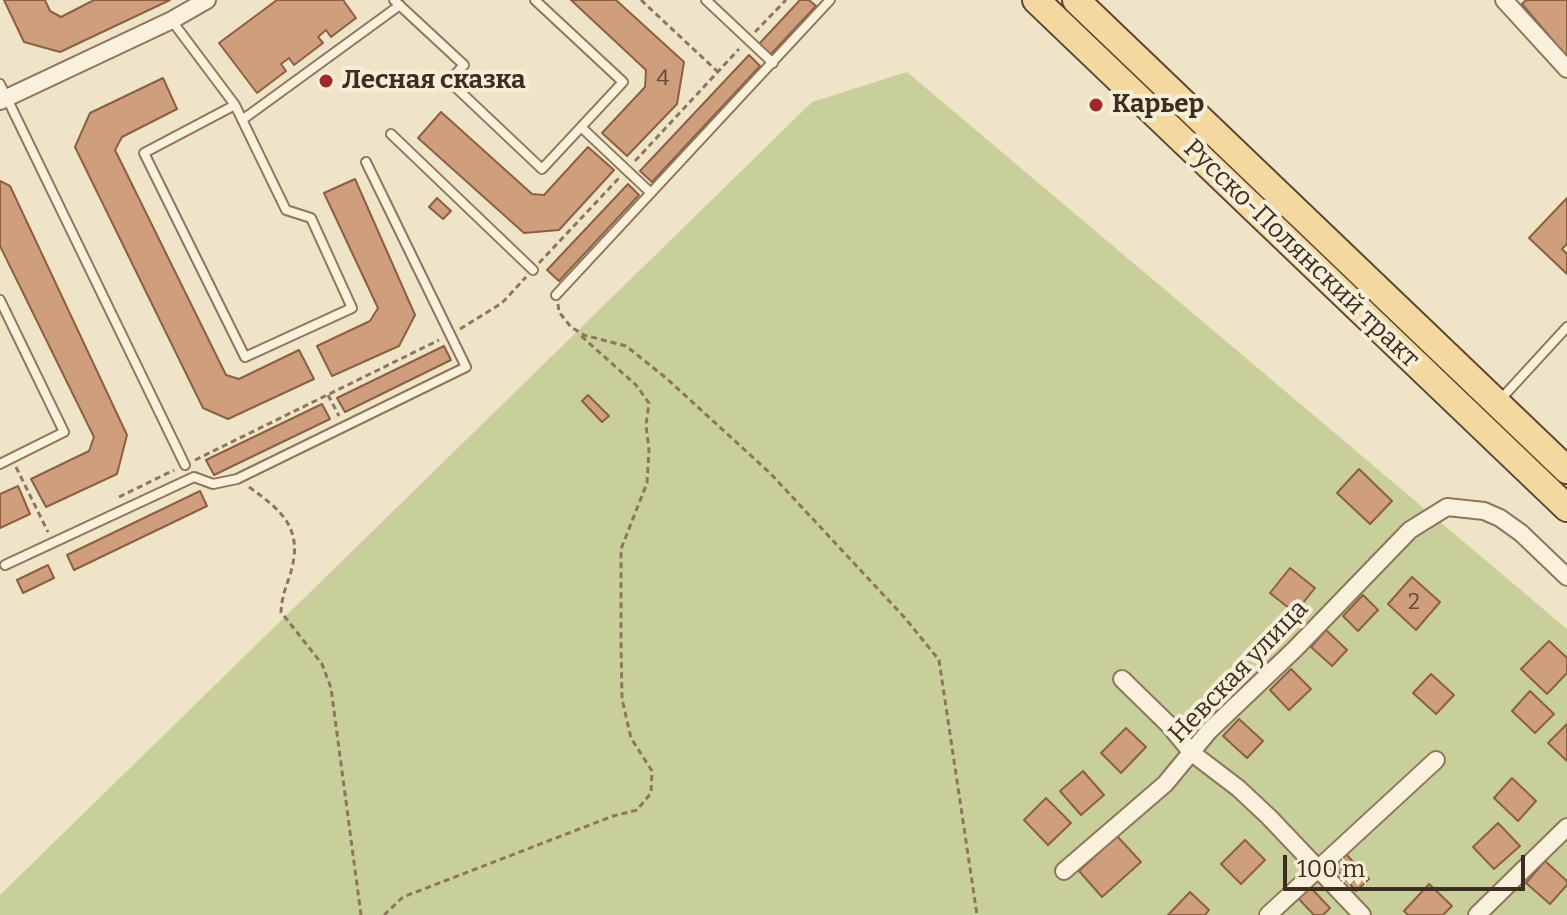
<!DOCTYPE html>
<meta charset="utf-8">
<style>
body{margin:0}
#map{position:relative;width:1567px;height:915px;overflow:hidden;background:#f0e4c8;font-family:Bitter,serif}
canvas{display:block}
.scale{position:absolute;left:1283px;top:855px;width:242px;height:36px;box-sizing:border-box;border:4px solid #3d2e20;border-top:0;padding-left:10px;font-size:24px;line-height:28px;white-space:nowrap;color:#3d2e20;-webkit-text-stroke:6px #f7eed8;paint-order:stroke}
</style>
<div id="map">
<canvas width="1567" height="915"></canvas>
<div class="scale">100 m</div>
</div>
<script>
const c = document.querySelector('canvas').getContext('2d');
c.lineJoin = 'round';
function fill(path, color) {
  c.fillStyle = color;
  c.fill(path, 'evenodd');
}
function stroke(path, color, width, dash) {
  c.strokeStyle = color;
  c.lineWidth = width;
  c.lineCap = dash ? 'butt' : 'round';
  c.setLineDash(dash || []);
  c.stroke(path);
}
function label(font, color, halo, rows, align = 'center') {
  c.font = font + ' Bitter,serif';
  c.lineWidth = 8;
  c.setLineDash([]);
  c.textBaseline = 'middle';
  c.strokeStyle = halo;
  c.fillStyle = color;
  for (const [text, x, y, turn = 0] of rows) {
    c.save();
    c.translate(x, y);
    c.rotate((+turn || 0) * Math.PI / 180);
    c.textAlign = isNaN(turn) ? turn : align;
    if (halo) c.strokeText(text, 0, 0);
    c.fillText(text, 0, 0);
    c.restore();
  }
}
fill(new Path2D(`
 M 907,72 L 1567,629 L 1567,915 L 0,915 L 0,895 L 812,102 Z`), '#c9cf9b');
const building = new Path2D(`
 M 4,0 L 45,0 L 50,11 L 61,17 L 94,0 L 170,0 L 60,52 L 24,42 Z
 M 277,0 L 343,0 L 356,18 L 331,37 L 326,30 L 318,37 L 323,43 L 294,65 L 289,58 L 281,64 L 286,71 L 257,93 L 219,43 Z
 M 571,0 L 616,0 L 684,62 L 677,104 L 627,156 L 602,133 L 645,87 L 646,70 Z
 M 800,0 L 809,0 L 816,6 L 770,55 L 759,44 Z
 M 1526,0 L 1567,0 L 1567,57 L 1522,4 Z
 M 749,55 L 760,66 L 652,182 L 640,171 Z
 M 163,78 L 177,109 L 122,137 L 115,150 L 226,375 L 239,379 L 299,350 L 314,379 L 228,419 L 203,408 L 75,147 L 90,113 Z
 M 441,112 L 532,194 L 544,195 L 588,147 L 614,170 L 559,230 L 524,233 L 418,138 Z
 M 355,179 L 415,315 L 399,346 L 332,376 L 317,346 L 370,321 L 378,308 L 324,193 Z
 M 0,181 L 10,186 L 127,435 L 117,474 L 46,507 L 31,479 L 89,451 L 94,437 L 0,246 Z
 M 628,184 L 639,195 L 559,281 L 547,270 Z
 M 437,198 L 451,211 L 443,219 L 429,207 Z
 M 1567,198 L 1567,244 L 1562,249 L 1567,254 L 1567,274 L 1529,238 Z
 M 444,346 L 451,360 L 345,412 L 337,398 Z
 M 588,395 L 609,416 L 602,422 L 582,401 Z
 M 322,404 L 330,419 L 214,475 L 206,460 Z
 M 1359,469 L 1392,501 L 1370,524 L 1337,493 Z
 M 18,486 L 30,514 L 0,528 L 0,494 Z
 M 200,491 L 207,506 L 74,570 L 67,555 Z
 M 48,565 L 54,578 L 23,593 L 17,580 Z
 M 1290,568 L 1315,588 L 1295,613 L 1270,593 Z
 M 1412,577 L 1440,602 L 1416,630 L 1388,604 Z
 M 1363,595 L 1378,610 L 1358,631 L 1343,616 Z
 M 1326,630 L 1347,650 L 1332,666 L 1311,647 Z
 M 1549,641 L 1567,658 L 1567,673 L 1547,694 L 1521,669 Z
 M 1291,669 L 1311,689 L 1289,710 L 1270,690 Z
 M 1431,674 L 1454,695 L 1436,714 L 1413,693 Z
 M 1530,691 L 1554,714 L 1535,733 L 1512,711 Z
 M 1239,719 L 1263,741 L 1247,758 L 1223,736 Z
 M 1567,724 L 1567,761 L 1548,743 Z
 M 1126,728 L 1146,747 L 1121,773 L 1101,753 Z
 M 1083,771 L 1104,795 L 1081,815 L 1060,791 Z
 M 1512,778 L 1536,801 L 1518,821 L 1494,798 Z
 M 1046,798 L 1071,823 L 1048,845 L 1024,820 Z
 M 1498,823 L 1520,846 L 1494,869 L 1473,847 Z
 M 1117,836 L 1141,862 L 1102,897 L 1079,871 Z
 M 1245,840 L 1265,860 L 1241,884 L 1221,864 Z
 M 1345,853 L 1369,879 L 1356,891 L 1333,865 Z
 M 1545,861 L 1567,881 L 1567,885 L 1550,904 L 1526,883 Z
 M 1429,884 L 1452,906 L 1443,915 L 1408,915 L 1404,911 Z
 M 1309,886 L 1330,908 L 1323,915 L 1314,915 L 1297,897 Z
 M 1190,892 L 1209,910 L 1205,915 L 1168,915 Z`);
fill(building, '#cf9f7d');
stroke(building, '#8d5f41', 2);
const service = new Path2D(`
 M 394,0 L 464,65 L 449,81 L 542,169 L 623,82 L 535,0
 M 706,0 L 773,63
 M 172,21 L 235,105 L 286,210 L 311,218 L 352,308 L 245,357 L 144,153 L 235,105
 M 0,84 L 185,465
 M 242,120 L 400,5
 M 581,127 L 651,193
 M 391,134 L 533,270
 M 556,295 L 830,0
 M 0,300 L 64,432 L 0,464
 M 1500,400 L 1567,327
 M 5,565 L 194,477 L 213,484 L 237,479 L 466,367 L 366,162`);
const minor = new Path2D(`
 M 1504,0 L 1567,69
 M 0,101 L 172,20 L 207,0
 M 1122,679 L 1168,724 L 1192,753 L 1238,788 L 1269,817 L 1362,915
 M 1064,871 L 1165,784 L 1209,731 L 1295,649 L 1410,530 L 1447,507 L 1484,511 L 1500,518 L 1521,533 L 1567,577
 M 1268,915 L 1436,760
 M 1477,915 L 1567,827`);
const primary = new Path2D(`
 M 1036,0 L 1567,508
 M 1076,0 L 1567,470`);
stroke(service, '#8d765c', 12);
stroke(minor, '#8d765c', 20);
stroke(primary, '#5b4430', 30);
stroke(new Path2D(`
 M 641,0 L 718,72
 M 755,32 L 786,0
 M 635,161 L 739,49
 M 539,263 L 619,178
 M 558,304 L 559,312 L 571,327 L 584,335 L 626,346 L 666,378 L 770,473 L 905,618 L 939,660 L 977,915
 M 460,329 L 502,303 L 526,277
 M 328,395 L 339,416
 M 195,460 L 439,340
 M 16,467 L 48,532
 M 249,487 C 284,512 304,530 290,575 C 285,590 282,596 281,612 L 322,664 L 331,688 L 361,915
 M 119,497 L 174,470
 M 384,915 L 403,897 L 613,816 L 637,810 L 651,793 L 652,771 L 631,738 L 622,699 L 621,641 L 621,549 L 647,483 L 649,450 L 646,425 L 649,403 L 636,385 L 580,335`), '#8d765c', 3, [6, 4]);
stroke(service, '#faf1dc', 8);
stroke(minor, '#faf1dc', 16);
stroke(primary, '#f3d9a0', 26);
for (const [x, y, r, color] of [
 [326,81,8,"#9e2a2b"],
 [1096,105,8,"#9e2a2b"]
]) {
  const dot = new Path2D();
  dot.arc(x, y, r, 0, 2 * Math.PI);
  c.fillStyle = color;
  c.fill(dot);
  stroke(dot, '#f7eed8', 3);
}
label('22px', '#624a37', null, [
 ["4",663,79],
 ["2",1414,603]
]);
label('bold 26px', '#3d2e20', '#f7eed8', [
 ["Лесная сказка",342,81],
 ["Карьер",1112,105]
], 'left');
label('26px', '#3d2e20', '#f7eed8', [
 ["Русско-Полянский тракт",1301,254,44],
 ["Невская улица",1239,672,-46]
]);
</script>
